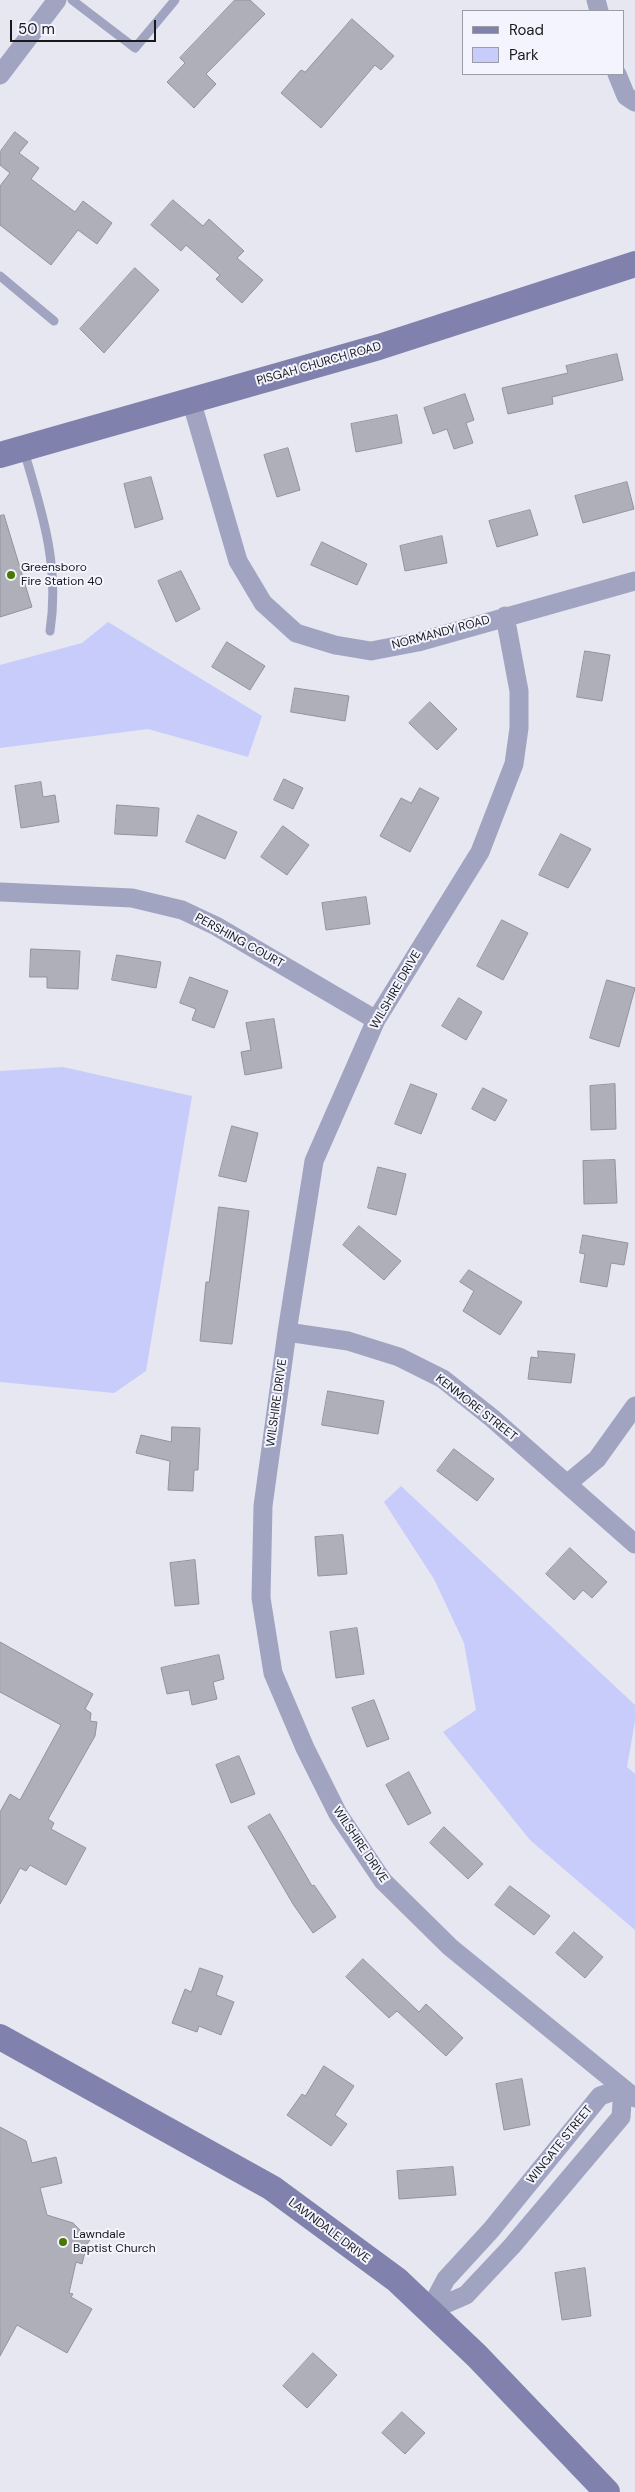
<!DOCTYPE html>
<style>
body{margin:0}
#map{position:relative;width:635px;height:2492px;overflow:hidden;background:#e6e7f1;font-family:"DM Sans",sans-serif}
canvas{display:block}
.legend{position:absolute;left:462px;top:10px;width:162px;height:65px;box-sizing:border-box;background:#f3f4fe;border:1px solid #9b9ca4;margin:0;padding:6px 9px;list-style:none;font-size:15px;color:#18191c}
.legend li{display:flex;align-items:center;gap:10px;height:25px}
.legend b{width:25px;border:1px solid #9b9ca4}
.scale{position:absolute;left:10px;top:20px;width:146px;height:22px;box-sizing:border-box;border:2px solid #18191c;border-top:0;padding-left:6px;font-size:15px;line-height:18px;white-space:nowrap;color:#18191c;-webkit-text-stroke:4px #f3f4fe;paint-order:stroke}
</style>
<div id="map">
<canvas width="635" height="2492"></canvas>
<ul class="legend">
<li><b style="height:6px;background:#8082ad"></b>Road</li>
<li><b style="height:14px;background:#c8ccfa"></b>Park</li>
</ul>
<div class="scale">50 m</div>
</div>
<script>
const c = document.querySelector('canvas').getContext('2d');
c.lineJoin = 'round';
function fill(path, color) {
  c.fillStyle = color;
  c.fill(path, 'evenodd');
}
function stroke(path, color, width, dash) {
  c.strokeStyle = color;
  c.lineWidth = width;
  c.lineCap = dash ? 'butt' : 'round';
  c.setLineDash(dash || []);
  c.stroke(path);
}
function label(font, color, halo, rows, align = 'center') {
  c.font = font + ' "DM Sans",sans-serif';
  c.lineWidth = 4;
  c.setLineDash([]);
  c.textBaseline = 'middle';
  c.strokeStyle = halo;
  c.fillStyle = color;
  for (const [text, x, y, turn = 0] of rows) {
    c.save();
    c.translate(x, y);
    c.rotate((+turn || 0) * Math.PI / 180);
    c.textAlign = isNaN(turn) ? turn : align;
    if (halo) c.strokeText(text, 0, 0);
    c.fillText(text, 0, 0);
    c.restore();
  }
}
fill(new Path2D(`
 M 108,622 L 262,716 L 248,757 L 148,729 L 0,748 L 0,665 L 82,643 Z
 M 63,1067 L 192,1096 L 146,1371 L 114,1393 L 0,1382 L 0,1071 Z
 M 401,1486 L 635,1705 L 635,1721 L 627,1767 L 635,1774 L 635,1930 L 530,1840 L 443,1732 L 476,1710 L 464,1643 L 434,1579 L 384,1502 Z`), '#c8ccfa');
const building = new Path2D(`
 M 235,0 L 250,0 L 265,14 L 206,74 L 216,84 L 194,108 L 167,82 L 185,63 L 180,58 Z
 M 352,19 L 394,56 L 381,70 L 375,65 L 321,128 L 281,93 L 301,70 L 305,72 Z
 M 15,132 L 28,142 L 19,153 L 39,168 L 31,179 L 75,212 L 83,201 L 112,223 L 97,244 L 78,230 L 51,265 L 0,225 L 0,186 L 10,173 L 0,165 L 0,152 Z
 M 173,200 L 203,226 L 209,219 L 244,251 L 237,258 L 263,280 L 242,303 L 216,279 L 220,275 L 186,245 L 181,251 L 151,225 Z
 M 135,268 L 159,290 L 104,353 L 80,329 Z
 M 617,354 L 623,380 L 552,397 L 553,404 L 508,414 L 502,388 L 568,373 L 566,366 Z
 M 465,394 L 474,420 L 466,423 L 473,443 L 454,449 L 447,429 L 433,434 L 424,408 Z
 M 397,415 L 402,443 L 356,452 L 351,424 Z
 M 288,448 L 300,490 L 277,497 L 264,455 Z
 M 151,477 L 163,519 L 135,528 L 124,484 Z
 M 627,482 L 634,509 L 583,523 L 575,496 Z
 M 530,510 L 538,535 L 497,547 L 489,521 Z
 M 4,515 L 32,607 L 0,617 L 0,516 Z
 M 442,536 L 447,563 L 405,571 L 400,546 Z
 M 322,542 L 367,564 L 357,585 L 311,565 Z
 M 181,571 L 200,609 L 176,622 L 158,581 Z
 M 227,642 L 265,666 L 250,690 L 212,667 Z
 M 585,651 L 610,655 L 602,701 L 577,697 Z
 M 295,688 L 349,696 L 345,721 L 291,712 Z
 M 430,702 L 457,729 L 437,750 L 409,723 Z
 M 284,779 L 303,788 L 293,809 L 274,800 Z
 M 41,782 L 43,797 L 55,795 L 59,822 L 21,828 L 15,786 Z
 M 420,788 L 439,798 L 410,852 L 380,836 L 401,798 L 411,803 Z
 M 117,805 L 159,808 L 157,836 L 115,834 Z
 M 198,815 L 237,832 L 225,859 L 186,842 Z
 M 283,826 L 309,845 L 287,875 L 261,857 Z
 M 561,834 L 591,849 L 568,888 L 539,875 Z
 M 366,897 L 370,924 L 326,930 L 322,903 Z
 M 502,920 L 528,933 L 503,980 L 477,966 Z
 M 31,949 L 80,951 L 78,989 L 47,988 L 47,977 L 30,977 Z
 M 117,955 L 161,962 L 156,988 L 112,980 Z
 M 190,977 L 228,991 L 214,1028 L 192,1020 L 196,1009 L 180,1003 Z
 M 607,980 L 635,988 L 619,1047 L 590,1038 Z
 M 459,998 L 482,1012 L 466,1040 L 442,1026 Z
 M 274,1019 L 282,1068 L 245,1075 L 241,1052 L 251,1050 L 246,1023 Z
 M 411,1084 L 437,1094 L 421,1134 L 395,1124 Z
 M 615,1084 L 616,1129 L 591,1130 L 590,1086 Z
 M 483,1088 L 507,1100 L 495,1121 L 472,1109 Z
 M 232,1126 L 258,1133 L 246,1182 L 219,1176 Z
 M 615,1160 L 617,1203 L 584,1204 L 583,1161 Z
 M 378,1167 L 406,1174 L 396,1215 L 368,1208 Z
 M 219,1207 L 249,1211 L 232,1344 L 200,1341 L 206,1282 L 209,1282 Z
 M 359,1226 L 401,1261 L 384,1280 L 343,1245 Z
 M 583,1235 L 628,1243 L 624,1265 L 611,1263 L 607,1287 L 580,1282 L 585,1254 L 580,1253 Z
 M 469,1270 L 522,1302 L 500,1335 L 463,1311 L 474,1291 L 460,1282 Z
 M 538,1351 L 575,1354 L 571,1383 L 528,1379 L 531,1357 L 538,1358 Z
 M 328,1391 L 384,1401 L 378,1434 L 322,1425 Z
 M 172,1427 L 200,1428 L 198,1470 L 194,1470 L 193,1491 L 168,1490 L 170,1461 L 136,1453 L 141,1435 L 171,1442 Z
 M 454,1449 L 494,1479 L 477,1501 L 437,1471 Z
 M 343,1535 L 347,1574 L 318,1576 L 315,1537 Z
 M 570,1548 L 607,1582 L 592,1598 L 583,1590 L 574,1600 L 546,1574 Z
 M 195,1560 L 199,1604 L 175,1606 L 170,1563 Z
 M 357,1628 L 364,1674 L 336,1678 L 330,1632 Z
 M 0,1642 L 93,1694 L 85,1709 L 91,1713 L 90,1721 L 97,1722 L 95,1736 L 48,1819 L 54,1823 L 51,1829 L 86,1848 L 66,1885 L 30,1865 L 26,1871 L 20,1868 L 0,1904 L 0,1812 L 10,1794 L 20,1800 L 61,1725 L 0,1692 Z
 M 219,1655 L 224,1679 L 213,1682 L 217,1699 L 192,1705 L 189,1690 L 167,1694 L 161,1668 Z
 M 374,1700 L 389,1739 L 367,1747 L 352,1708 Z
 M 239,1756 L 255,1794 L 231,1803 L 216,1765 Z
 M 409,1772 L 431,1813 L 408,1825 L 386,1785 Z
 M 270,1814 L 312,1886 L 314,1885 L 336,1917 L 313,1933 L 293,1904 L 248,1827 Z
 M 444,1827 L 483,1864 L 468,1879 L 430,1843 Z
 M 510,1886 L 550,1916 L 534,1935 L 495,1905 Z
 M 574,1932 L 603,1957 L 585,1978 L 556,1953 Z
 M 363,1959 L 419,2012 L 426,2004 L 463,2038 L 446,2056 L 397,2011 L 389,2018 L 346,1977 Z
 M 200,1968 L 223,1976 L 216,1995 L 234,2002 L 221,2035 L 199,2026 L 197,2032 L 172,2023 L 185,1989 L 191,1992 Z
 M 324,2066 L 354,2086 L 335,2115 L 347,2124 L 331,2146 L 287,2115 L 302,2094 L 305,2096 Z
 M 522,2079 L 530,2125 L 504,2130 L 496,2084 Z
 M 0,2127 L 26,2141 L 32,2163 L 56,2157 L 62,2183 L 40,2188 L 47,2215 L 73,2223 L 90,2240 L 87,2244 L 82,2264 L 76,2262 L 69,2293 L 73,2294 L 71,2297 L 92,2309 L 67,2353 L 17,2325 L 0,2356 Z
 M 453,2167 L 456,2195 L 399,2199 L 397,2171 Z
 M 585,2268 L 591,2316 L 562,2320 L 555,2273 Z
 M 313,2353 L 337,2375 L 307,2408 L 283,2386 Z
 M 402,2412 L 425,2433 L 405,2454 L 382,2433 Z`);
fill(building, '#aeafb9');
stroke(building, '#92939c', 1);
stroke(new Path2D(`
 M 72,0 L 135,48 L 175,0
 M 0,276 L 54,321
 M 24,451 C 42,512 60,566 50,631`), '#a1a4c1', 9);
stroke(new Path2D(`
 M 596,0 L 599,11
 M 617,74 L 626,96 L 635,102
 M 0,75 L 57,0
 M 191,400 L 238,561 L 263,603 L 296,633 L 335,645 L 371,651 L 418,642 L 635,581
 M 505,616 L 519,691 L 519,728 L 514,764 L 480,852 L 376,1020 L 314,1161 L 287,1332 L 263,1506 L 261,1598 L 273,1673 L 305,1748 L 338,1814 L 383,1881 L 450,1947 L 635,2098
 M 0,892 L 132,898 L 182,910 L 216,926 L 376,1020
 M 287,1332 L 348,1341 L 399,1357 L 443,1379 L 492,1418 L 635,1544
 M 567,1484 L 597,1459 L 635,1406
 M 623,2088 L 621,2117 L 512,2246 L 466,2295 L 429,2311 L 446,2279 L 491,2230 L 600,2096 Z`), '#a1a4c1', 19);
stroke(new Path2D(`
 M 0,455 L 379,347 L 635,264
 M 0,2037 L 272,2188 L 397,2280 L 477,2356 L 607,2492`), '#8082ad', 26);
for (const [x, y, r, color] of [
 [11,575,5,"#497900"],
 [63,2242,5,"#497900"]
]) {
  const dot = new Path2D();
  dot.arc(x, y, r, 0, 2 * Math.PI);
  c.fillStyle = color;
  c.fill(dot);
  stroke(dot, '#f3f4fe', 2);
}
label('12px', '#18191c', '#f3f4fe', [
 ["PISGAH CHURCH ROAD",319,364,-16],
 ["NORMANDY ROAD",441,633,-15],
 ["PERSHING COURT",239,941,29],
 ["WILSHIRE DRIVE",396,990,-60],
 ["WILSHIRE DRIVE",277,1403,-82],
 ["KENMORE STREET",476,1408,38],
 ["WILSHIRE DRIVE",360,1845,56],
 ["WINGATE STREET",560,2145,-51],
 ["LAWNDALE DRIVE",329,2231,37]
]);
label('12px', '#18191c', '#f3f4fe', [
 ["Greensboro",21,568],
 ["Fire Station 40",21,582],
 ["Lawndale",73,2235],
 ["Baptist Church",73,2249]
], 'left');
</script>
